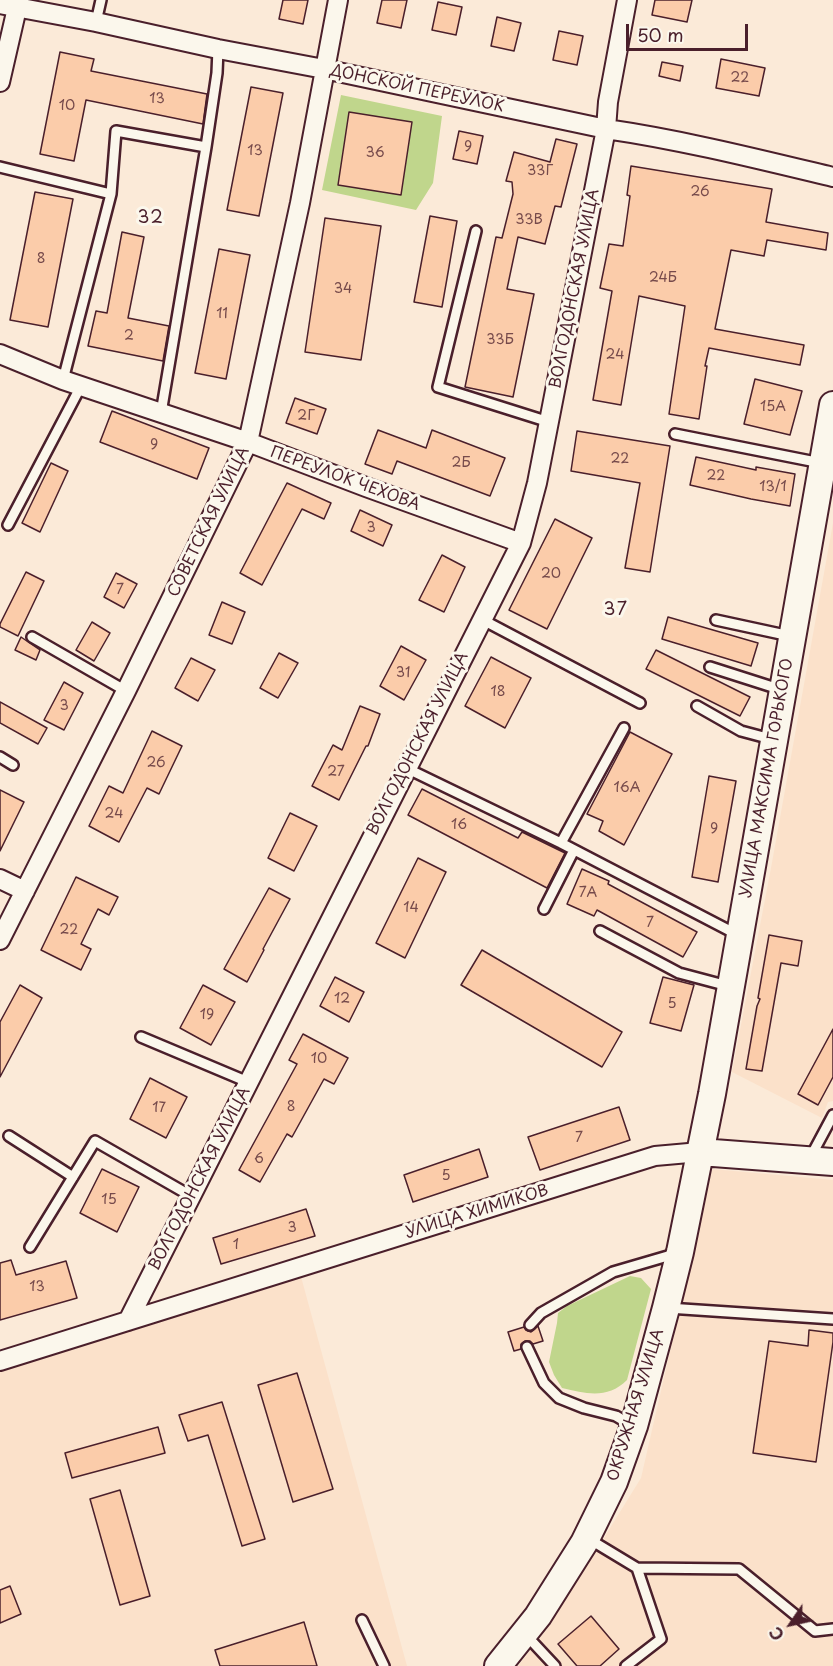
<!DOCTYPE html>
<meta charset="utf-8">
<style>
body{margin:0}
#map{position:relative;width:833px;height:1666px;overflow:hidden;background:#fbead8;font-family:"Playpen Sans",sans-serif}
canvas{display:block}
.north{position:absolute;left:761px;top:1594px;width:60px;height:60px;-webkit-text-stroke:4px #fbf7ec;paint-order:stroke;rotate:236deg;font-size:16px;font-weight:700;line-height:24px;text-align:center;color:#4a1f2b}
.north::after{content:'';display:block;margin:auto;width:21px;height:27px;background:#4a1f2b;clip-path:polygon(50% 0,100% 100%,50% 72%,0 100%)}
.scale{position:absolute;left:626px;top:24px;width:122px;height:27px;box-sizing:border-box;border:3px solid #4a1f2b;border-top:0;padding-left:8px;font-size:18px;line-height:21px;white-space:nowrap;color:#4a1f2b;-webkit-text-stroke:4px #fbf7ec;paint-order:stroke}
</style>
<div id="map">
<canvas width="833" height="1666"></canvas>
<div class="north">С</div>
<div class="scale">50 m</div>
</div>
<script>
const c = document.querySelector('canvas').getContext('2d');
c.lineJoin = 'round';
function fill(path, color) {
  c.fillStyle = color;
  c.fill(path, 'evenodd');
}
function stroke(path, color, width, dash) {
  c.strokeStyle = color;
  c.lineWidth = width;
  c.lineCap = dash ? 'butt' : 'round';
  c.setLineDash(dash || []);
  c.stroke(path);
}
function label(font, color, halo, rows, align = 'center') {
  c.font = font + ' "Playpen Sans",sans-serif';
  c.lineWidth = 6;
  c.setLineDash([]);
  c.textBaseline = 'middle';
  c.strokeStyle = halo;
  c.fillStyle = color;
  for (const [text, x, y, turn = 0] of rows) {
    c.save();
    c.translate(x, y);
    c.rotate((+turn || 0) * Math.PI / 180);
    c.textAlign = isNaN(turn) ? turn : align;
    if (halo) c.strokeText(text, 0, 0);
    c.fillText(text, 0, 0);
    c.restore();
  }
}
fill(new Path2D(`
 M 833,523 L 833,1101 L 828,1102 L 822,1118 L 732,1072 L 771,868 Z
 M 712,1169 L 833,1180 L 833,1666 L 518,1666 L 550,1625 L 641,1478 Z
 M 300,1273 L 407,1666 L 0,1666 L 0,1370 Z`), '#fbe1ca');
fill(new Path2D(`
 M 341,95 L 442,116 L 433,183 L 416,210 L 322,190 Z
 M 630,1276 L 641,1278 L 651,1289 L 627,1380 C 608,1399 587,1394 562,1388 L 554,1375 L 549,1362 L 557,1323 L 558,1313 L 567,1306 Z`), '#c0d68c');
const building = new Path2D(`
 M 283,0 L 308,0 L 303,24 L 279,19 Z
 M 382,0 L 407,0 L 401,28 L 377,23 Z
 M 655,0 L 692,0 L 687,22 L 652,15 Z
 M 438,2 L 462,7 L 456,35 L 432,30 Z
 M 497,17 L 521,23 L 514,51 L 491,46 Z
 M 559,31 L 583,36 L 577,65 L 553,60 Z
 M 60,52 L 94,59 L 91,71 L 207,94 L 203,124 L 86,100 L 74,161 L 40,154 Z
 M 721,59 L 765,68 L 759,96 L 716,88 Z
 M 662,62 L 683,66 L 680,81 L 659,76 Z
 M 251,87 L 283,93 L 259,216 L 227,210 Z
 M 349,112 L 412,122 L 401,195 L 338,185 Z
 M 459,131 L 483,136 L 477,164 L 453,159 Z
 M 556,139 L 577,144 L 561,207 L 555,206 L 545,244 L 518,237 L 507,289 L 534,294 L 513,397 L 465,387 L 496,237 L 502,238 L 513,194 L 512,182 L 506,181 L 514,152 L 550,162 Z
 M 631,166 L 772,189 L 766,222 L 828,233 L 826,250 L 767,240 L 764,256 L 731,250 L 715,329 L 804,345 L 800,365 L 709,348 L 705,366 L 707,366 L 699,419 L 669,414 L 685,306 L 639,296 L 621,405 L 593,400 L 612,291 L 600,288 L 609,244 L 623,246 L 630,196 L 627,195 Z
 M 35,192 L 73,199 L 48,327 L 10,320 Z
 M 430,216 L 457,221 L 442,307 L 414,302 Z
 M 325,218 L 381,226 L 361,360 L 305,352 Z
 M 122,232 L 144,237 L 128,318 L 169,326 L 163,361 L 88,346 L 96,311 L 107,313 Z
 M 219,249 L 250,255 L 226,379 L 195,373 Z
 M 755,379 L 802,391 L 790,435 L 744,424 Z
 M 295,398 L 326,409 L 317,434 L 286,423 Z
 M 112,411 L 209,448 L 197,479 L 100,442 Z
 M 378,430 L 426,448 L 432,430 L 505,458 L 490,496 L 397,461 L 392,474 L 365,464 Z
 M 577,431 L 670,446 L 650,572 L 625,568 L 640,483 L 571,471 Z
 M 696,457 L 756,470 L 756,467 L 795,474 L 790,506 L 751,499 L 690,485 Z
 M 51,463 L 68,471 L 40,532 L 22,523 Z
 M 287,483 L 331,503 L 324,519 L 302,509 L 262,585 L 240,573 Z
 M 360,510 L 392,525 L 383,546 L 351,531 Z
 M 555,519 L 592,538 L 547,629 L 509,610 Z
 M 442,555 L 465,567 L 444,612 L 419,600 Z
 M 26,572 L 44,581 L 18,636 L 0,627 L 0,624 Z
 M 116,573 L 137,584 L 124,608 L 104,597 Z
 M 222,602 L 245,612 L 232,644 L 209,635 Z
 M 668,617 L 758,643 L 751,666 L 662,639 Z
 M 92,622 L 110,633 L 94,661 L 76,650 Z
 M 21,637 L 40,650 L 36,660 L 15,650 Z
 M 401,646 L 426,660 L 404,700 L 380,686 Z
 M 656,650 L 750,697 L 740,716 L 646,669 Z
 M 279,653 L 298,663 L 278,698 L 260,688 Z
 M 491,657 L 531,678 L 505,728 L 465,706 Z
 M 191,658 L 215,670 L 198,701 L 175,688 Z
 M 64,682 L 83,693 L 64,730 L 44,720 Z
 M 0,702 L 47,728 L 38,744 L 0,723 Z
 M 360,706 L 380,714 L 368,746 L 366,746 L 339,800 L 312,786 L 333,745 L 342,750 Z
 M 152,731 L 182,746 L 159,794 L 147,788 L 119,842 L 89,826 L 109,786 L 123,793 Z
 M 630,732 L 672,754 L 624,845 L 599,831 L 603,821 L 587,814 Z
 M 709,776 L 736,781 L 718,882 L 692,877 Z
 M 422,789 L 518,838 L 522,832 L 565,853 L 547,888 L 408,815 Z
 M 0,790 L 24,802 L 0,851 Z
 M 290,813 L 317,826 L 294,871 L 268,858 Z
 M 418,858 L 446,872 L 405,958 L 376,943 Z
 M 582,869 L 609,881 L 608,884 L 697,932 L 683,957 L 597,910 L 594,916 L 567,904 Z
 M 76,877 L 118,897 L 109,915 L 98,909 L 81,944 L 91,949 L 81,970 L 41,950 Z
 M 269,888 L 290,899 L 263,949 L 264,950 L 247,982 L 224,969 Z
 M 769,935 L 802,941 L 798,966 L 781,963 L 762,1071 L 746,1069 L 757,1006 L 760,999 L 758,998 Z
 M 482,950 L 622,1032 L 602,1067 L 461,985 Z
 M 335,977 L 364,992 L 349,1022 L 320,1006 Z
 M 663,977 L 694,985 L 681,1031 L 650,1023 Z
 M 20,985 L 42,998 L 0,1077 L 0,1022 Z
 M 203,985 L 235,1002 L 211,1045 L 180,1028 Z
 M 833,1029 L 833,1077 L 818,1105 L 798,1094 Z
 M 303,1034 L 348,1058 L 334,1084 L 324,1079 L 292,1137 L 287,1134 L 260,1182 L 239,1170 L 297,1064 L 289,1060 Z
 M 150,1078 L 187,1097 L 166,1138 L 130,1119 Z
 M 619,1107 L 630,1140 L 540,1170 L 528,1137 Z
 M 479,1149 L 488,1177 L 413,1202 L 404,1175 Z
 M 102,1169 L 139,1187 L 117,1232 L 80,1213 Z
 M 306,1209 L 315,1236 L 221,1264 L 213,1238 Z
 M 11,1260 L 16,1275 L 66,1261 L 77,1298 L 0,1320 L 0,1263 Z
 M 538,1326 L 543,1341 L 533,1344 L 530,1341 L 525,1341 L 521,1344 L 521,1349 L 514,1351 L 508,1332 L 524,1327 L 526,1330 L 531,1332 Z
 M 809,1330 L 833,1333 L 833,1342 L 816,1462 L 753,1453 L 769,1341 L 808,1346 Z
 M 297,1373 L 333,1489 L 293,1502 L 258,1385 Z
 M 222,1402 L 265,1539 L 242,1546 L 208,1435 L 188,1441 L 179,1415 Z
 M 158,1427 L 165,1453 L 72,1478 L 65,1453 Z
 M 120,1490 L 150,1596 L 120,1605 L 90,1499 Z
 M 10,1586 L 21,1614 L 0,1623 L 0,1590 Z
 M 591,1616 L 619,1649 L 600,1666 L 577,1666 L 558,1644 Z
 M 304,1622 L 317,1666 L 220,1666 L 215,1650 Z`);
fill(building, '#fbccaa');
stroke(building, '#4a1f2b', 1.5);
const lane = new Path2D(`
 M 96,22 L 101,0
 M 0,167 L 111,194 L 63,380
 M 111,194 L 116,131 L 206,147
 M 476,231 L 438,387 L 549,422
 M 161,413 L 206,147 L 217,73 L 218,49
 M 675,434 L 821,463
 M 8,525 L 81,386
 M 481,619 L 640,703
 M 716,620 L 790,636
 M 32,637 L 126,691
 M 710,667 L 782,690
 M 697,706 L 741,731 L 771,739
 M 0,757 L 13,765
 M 406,768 L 561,843 L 738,935
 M 561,843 L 624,728
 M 544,909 L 574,850
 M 600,931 L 679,973 L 728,986
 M 141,1037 L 248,1082
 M 9,1136 L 73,1177
 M 810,1158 L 833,1115
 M 30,1247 L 95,1141 L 191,1196
 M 668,1308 L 833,1319
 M 530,1325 L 541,1313 L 613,1272 L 678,1253
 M 527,1347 L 544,1383 L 559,1398 L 584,1408 L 616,1416 L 633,1426
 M 589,1539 L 637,1568 L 661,1639 L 626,1666
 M 637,1568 L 739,1569 L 815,1631 L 833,1629
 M 362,1620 L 384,1666
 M 526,1635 L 555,1666`);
const street = new Path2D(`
 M 0,4 L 96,22 L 218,49 L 324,69 L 606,129 C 682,140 758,159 833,177
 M 0,82 L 17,8
 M 0,354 L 63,380 L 248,442 L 366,487 L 521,543
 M 0,879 L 25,891
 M 0,940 L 126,691 L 248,442 L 300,203 L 338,0
 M 128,1321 L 521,543 L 537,483 L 606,129 L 608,102 L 627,0
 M 0,1361 L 655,1156 L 700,1152`);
const secondary = new Path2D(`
 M 700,1152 L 833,1162
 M 498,1666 L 538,1616 L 584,1543 L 614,1482 L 634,1426 L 666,1308 L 680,1252 L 712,1094 L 833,405`);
stroke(lane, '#4a1f2b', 14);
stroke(street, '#4a1f2b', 22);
stroke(secondary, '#4a1f2b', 30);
stroke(lane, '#fbf7ec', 9);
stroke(street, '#fbf7ec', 18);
stroke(secondary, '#fbf7ec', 26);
label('14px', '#764a4b', null, [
 ["22",740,78],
 ["13",157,99],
 ["10",67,106],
 ["9",468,147],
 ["13",255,151],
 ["36",375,153],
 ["33Г",540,171],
 ["26",700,192],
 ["33В",529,220],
 ["8",41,259],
 ["24Б",663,278],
 ["34",343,289],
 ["11",222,314],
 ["2",129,336],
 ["33Б",500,340],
 ["24",615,355],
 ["15А",773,407],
 ["2Г",306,416],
 ["9",154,445],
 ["22",620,459],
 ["2Б",461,463],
 ["22",716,476],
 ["13/1",773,487],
 ["3",371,528],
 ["20",551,574],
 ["7",120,590],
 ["31",403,673],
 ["18",498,692],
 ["3",64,706],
 ["26",156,763],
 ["27",336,772],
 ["16А",627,788],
 ["24",114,814],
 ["16",459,825],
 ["9",714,829],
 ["7А",588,893],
 ["14",411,908],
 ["7",650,923],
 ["22",69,930],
 ["12",342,999],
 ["5",672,1004],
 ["19",207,1015],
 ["10",319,1059],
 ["8",291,1107],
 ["17",159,1108],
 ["7",579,1138],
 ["6",259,1159],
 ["5",446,1176],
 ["15",109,1200],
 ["3",292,1228],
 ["1",236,1245],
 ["13",37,1287]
]);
label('16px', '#4a1f2b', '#fbf7ec', [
 ["ДОНСКОЙ ПЕРЕУЛОК",417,89,12],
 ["ВОЛГОДОНСКАЯ УЛИЦА",575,289,-79],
 ["ПЕРЕУЛОК ЧЕХОВА",345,479,20],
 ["СОВЕТСКАЯ УЛИЦА",209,522,-64],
 ["ВОЛГОДОНСКАЯ УЛИЦА",418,744,-63],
 ["УЛИЦА МАКСИМА ГОРЬКОГО",767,778,-80],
 ["ВОЛГОДОНСКАЯ УЛИЦА",200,1179,-63],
 ["УЛИЦА ХИМИКОВ",477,1212,-17],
 ["ОКРУЖНАЯ УЛИЦА",636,1405,-73]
]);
c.letterSpacing = '1.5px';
label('18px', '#4a1f2b', '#fbf7ec', [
 ["32",151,218],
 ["37",616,610]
]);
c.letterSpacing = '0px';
</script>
